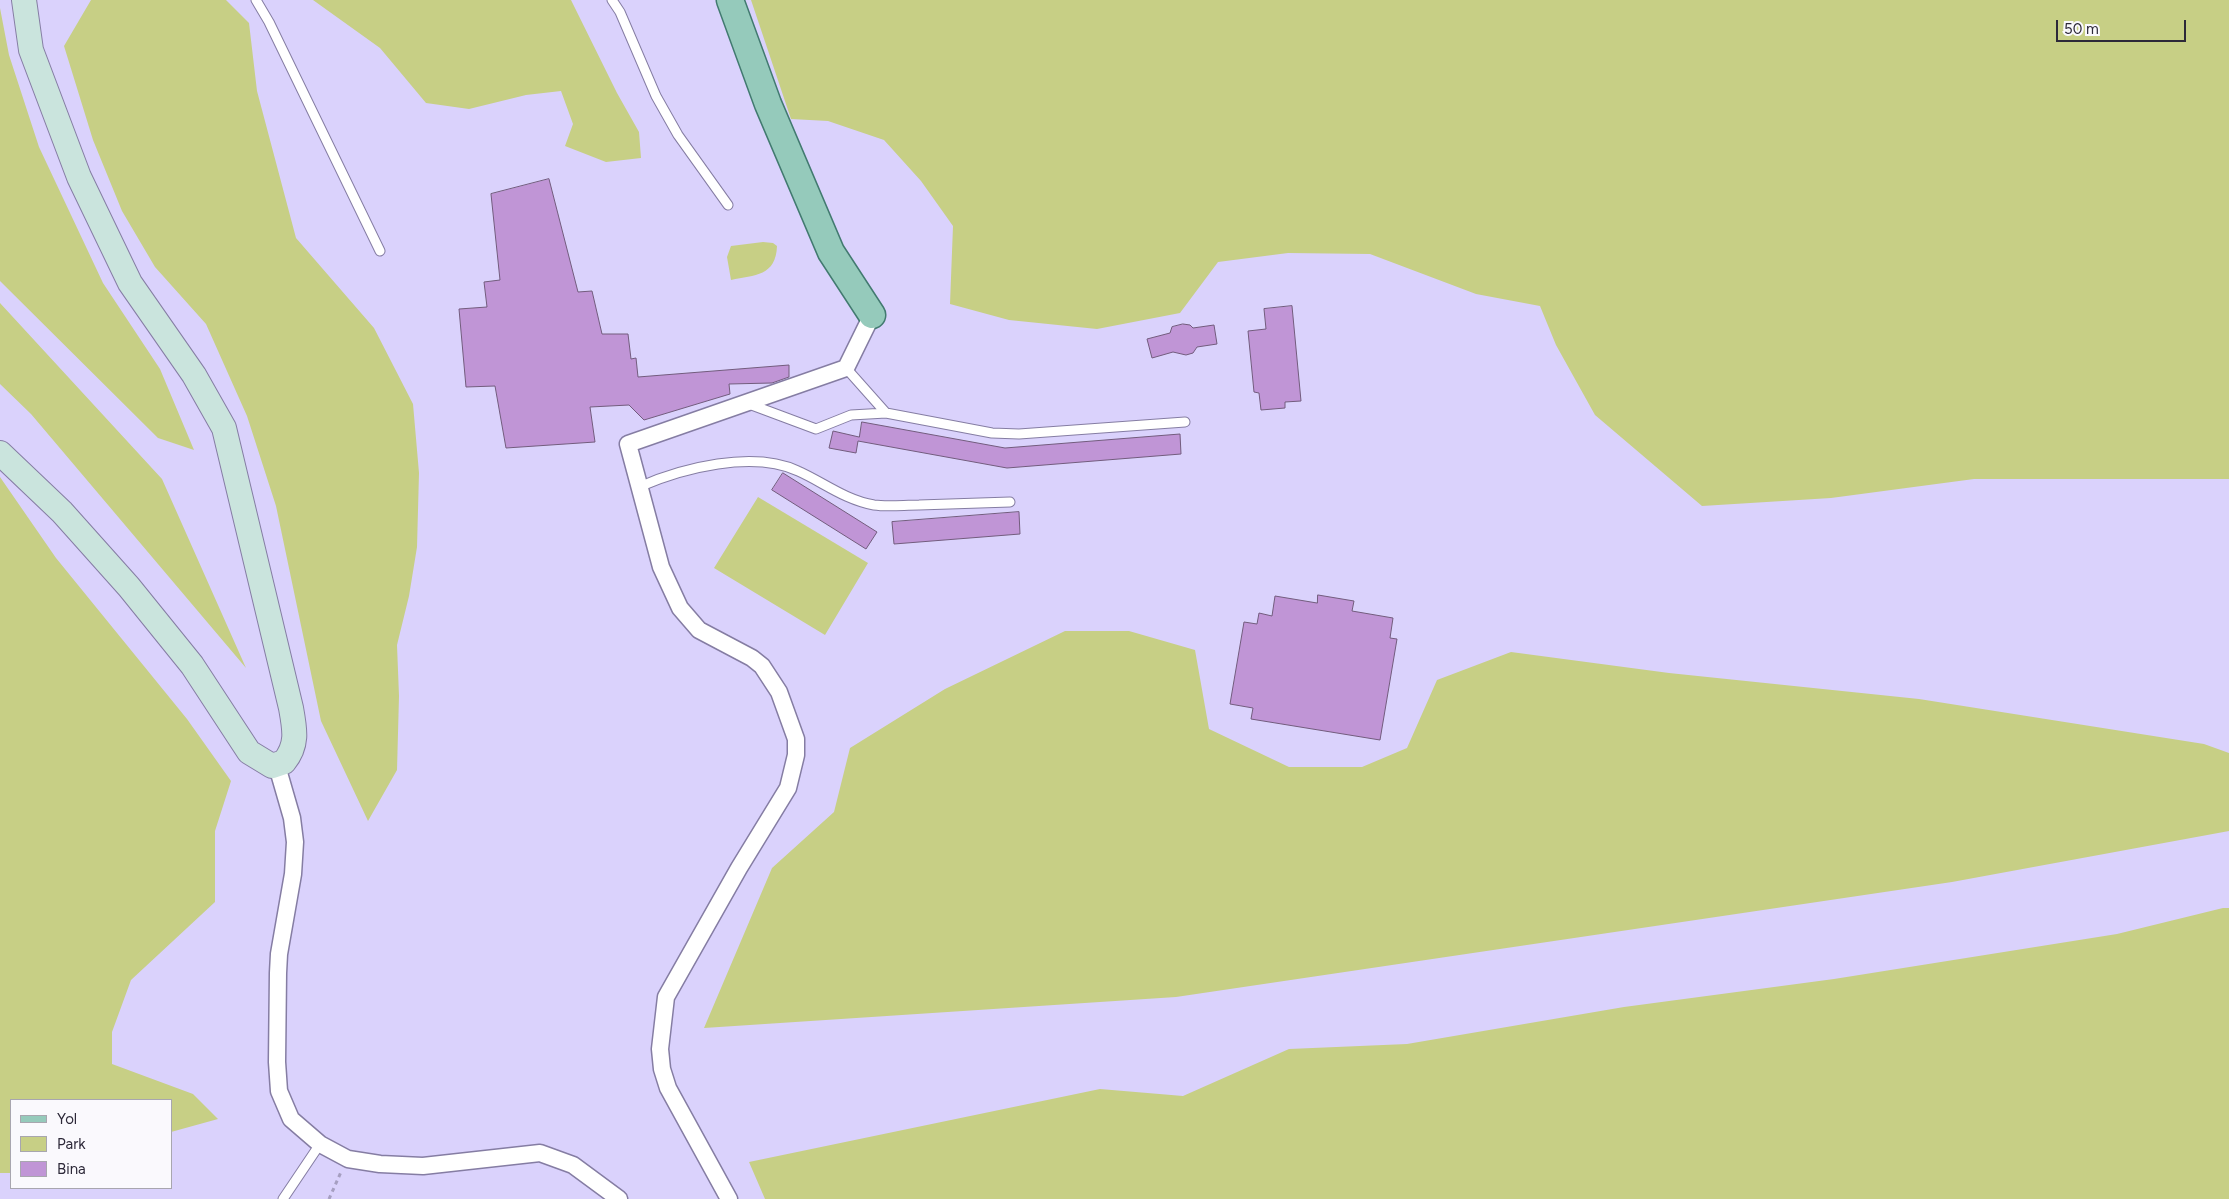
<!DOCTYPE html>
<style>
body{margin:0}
#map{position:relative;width:2229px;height:1199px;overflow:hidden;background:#dad2fc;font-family:Figtree,sans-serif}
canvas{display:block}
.legend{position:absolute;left:10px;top:1099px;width:162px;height:90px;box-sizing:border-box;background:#faf9fd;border:1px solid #a8a6af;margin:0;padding:6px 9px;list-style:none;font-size:15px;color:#2d2939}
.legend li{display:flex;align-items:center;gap:10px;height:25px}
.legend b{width:25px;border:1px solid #a8a6af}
.scale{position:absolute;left:2056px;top:20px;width:130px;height:22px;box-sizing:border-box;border:2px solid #2d2939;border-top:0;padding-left:6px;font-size:15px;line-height:18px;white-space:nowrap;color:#2d2939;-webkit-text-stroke:4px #faf9fd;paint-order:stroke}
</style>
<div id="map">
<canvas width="2229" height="1199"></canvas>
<ul class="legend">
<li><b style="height:6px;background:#95cabb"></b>Yol</li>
<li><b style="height:14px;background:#c7cf85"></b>Park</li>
<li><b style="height:14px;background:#c095d6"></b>Bina</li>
</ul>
<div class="scale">50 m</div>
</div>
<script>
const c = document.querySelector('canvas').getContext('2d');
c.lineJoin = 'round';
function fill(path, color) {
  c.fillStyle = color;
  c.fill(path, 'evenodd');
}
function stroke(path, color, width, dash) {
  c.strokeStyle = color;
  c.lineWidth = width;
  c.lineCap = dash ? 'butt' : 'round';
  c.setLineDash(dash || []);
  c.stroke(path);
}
fill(new Path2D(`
 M 91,0 L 226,0 L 249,23 L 257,91 L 296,238 L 374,328 L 413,404 L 419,473 L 417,547 L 409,596 L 397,645 L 399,696 L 397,770 L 368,821 L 321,721 L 276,506 L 247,416 L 206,324 L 155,267 L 122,211 L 93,140 L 64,46 Z
 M 313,0 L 571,0 L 617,93 L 639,132 L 641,158 L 606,162 L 565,146 L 573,124 L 561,91 L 526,95 L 469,109 L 426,103 L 380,48 Z
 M 751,0 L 2229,0 L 2229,479 L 1974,479 L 1831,498 L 1702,506 L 1595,415 L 1556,345 L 1540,306 L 1476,294 L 1370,254 L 1288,253 L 1218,262 L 1180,313 L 1097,329 L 1009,320 L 950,304 L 953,226 L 921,181 L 884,140 L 828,121 L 791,119 Z
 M 0,8 L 9,55 L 39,147 L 103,283 L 160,369 L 194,450 L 158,438 L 0,281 Z
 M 763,242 L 773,243 L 777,246 C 776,276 755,275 731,280 L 727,257 L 731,246 Z
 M 0,303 L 162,479 L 246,668 L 31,414 L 0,384 Z
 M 0,477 L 56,558 L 187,719 L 231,781 L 215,831 L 215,902 L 131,980 L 112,1032 L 112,1064 L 193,1094 L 218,1119 L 171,1132 L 171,1100 L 11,1100 L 11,1173 L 0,1173 Z
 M 758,497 L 868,563 L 825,635 L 714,568 Z
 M 1065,631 L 1129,631 L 1195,650 L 1209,729 L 1289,767 L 1362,767 L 1407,748 L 1437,680 L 1511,652 L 1669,673 L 1919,699 L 2204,744 L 2229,753 L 2229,831 L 1952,882 L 1176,997 L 704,1028 L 772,868 L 834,812 L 850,748 L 945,689 Z
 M 2223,908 L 2229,908 L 2229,1199 L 765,1199 L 749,1162 L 1100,1089 L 1183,1096 L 1289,1049 L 1407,1044 L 1624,1007 L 1834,979 L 2117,934 Z`), '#c7cf85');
const building = new Path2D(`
 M 549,179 L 578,292 L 592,291 L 602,334 L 628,334 L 631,359 L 636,358 L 638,377 L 789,365 L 789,377 L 772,383 L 729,384 L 730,394 L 644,420 L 629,405 L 590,407 L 595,442 L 506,448 L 495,386 L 466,387 L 459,309 L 487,307 L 484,282 L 500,280 L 491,194 Z
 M 1292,306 L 1301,401 L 1285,402 L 1285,408 L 1261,410 L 1259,393 L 1254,392 L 1248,331 L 1266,329 L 1264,309 Z
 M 1183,324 L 1190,325 L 1193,328 L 1214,325 L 1217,344 L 1197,347 L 1193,353 L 1186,355 L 1173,352 L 1152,358 L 1147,339 L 1170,333 L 1172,327 Z
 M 862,422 L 1005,448 L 1180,434 L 1181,454 L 1007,468 L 858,441 L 856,453 L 829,448 L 833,431 L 859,437 Z
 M 783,473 L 877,532 L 866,549 L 772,490 Z
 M 1019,512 L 1020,534 L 894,544 L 892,522 Z
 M 1318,595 L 1354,601 L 1352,611 L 1393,618 L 1390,638 L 1397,639 L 1380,740 L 1251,719 L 1253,708 L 1230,704 L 1244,622 L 1257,624 L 1259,613 L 1272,616 L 1275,596 L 1317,603 Z`);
fill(building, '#c095d6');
stroke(building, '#725c7d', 1);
const lane = new Path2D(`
 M 256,0 L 269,22 L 380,251
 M 612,0 L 620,12 L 656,96 L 678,135 L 728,205
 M 846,368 L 886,413 L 992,433 L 1019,434 L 1185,422
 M 749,404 L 816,429 L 851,415 L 886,413
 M 639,487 C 682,468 753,450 798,471 C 823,482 845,500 874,505 C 888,507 904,505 919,505 C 950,504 980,503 1010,502
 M 283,1199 L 320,1144`);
const street = new Path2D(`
 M 277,766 L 292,818 L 295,842 L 293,874 L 279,954 L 278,973 L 277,1062 L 279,1091 L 291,1119 L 320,1144 L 348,1159 L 380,1164 L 423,1166 L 540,1153 L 573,1165 L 619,1199
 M 729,1199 L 668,1088 L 662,1069 L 660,1049 L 666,997 L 739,868 L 788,788 L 796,755 L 796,739 L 779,692 L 762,666 L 752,658 L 699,630 L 680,608 L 661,567 L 628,444 L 846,368 L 872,315`);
const secondary = new Path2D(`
 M 0,453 L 62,512 L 129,587 L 192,665 L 249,752 L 272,766 L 284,762 C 298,745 295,730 291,708 L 224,428 L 194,375 L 130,283 L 79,177 L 31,50 L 24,0`);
const primary = new Path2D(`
 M 730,0 L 768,104 L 831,252 L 872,315`);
stroke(lane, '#857da3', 11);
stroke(street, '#857da3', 19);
stroke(secondary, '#857da3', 26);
stroke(primary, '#427a70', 29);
stroke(new Path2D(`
 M 329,1199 L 341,1172`), '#a69fc1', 3, [4, 4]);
stroke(lane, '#fff', 9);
stroke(street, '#fff', 16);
stroke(secondary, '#cae4dd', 24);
stroke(primary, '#95cabb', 26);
</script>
